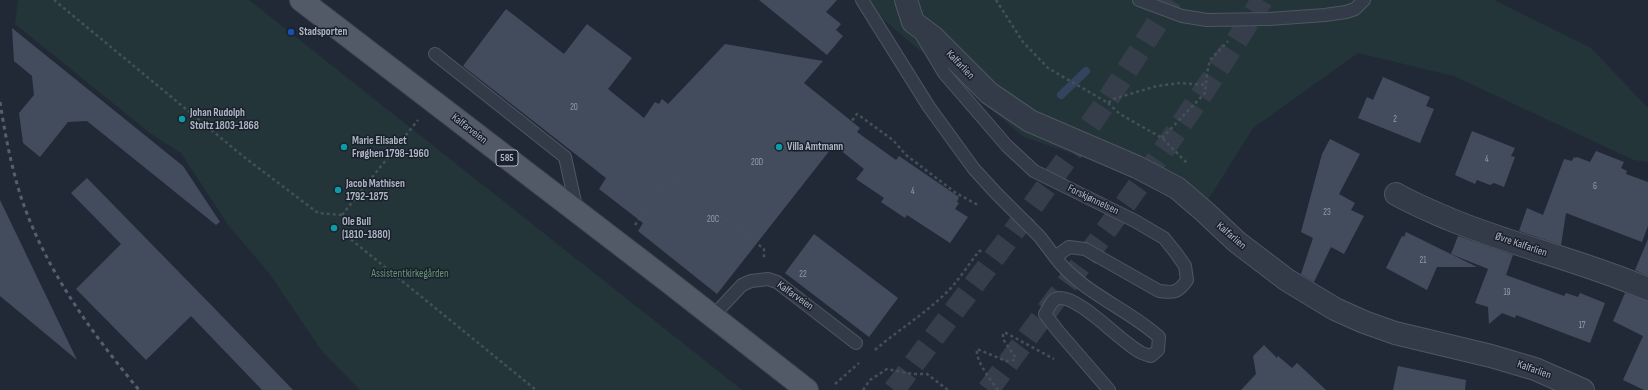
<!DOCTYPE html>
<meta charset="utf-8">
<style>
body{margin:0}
canvas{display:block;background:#212937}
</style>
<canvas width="1648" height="390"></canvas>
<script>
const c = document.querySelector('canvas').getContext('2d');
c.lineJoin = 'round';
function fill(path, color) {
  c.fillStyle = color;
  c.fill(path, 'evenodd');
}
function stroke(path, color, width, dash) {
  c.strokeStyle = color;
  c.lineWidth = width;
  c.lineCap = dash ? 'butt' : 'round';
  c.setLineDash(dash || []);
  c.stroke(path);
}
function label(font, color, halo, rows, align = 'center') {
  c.font = font + ' "Sofia Sans Condensed",sans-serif';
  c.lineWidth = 3;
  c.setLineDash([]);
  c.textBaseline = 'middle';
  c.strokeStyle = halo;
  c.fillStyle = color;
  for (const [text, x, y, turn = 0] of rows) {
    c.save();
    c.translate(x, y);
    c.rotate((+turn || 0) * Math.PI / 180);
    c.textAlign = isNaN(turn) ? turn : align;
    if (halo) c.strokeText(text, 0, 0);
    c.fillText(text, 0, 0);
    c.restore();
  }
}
fill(new Path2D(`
 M 18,0 L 249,0 L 742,390 L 360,390 L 322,351 L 269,273 L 229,226 L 181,153 L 150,133 L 15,24 Z
 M 860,0 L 1494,0 L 1591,48 L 1648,108 L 1648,162 L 1634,160 L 1454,76 L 1358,53 L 1253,128 L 1208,200 L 1024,137 Z`), '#233538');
stroke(new Path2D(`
 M 1061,95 L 1086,71`), '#35445e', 8);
fill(new Path2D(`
 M 759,0 L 837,0 L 826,12 L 841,24 L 836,30 L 843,36 L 827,55 Z
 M 506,9 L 564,54 L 587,24 L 632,58 L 608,89 L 644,118 L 655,102 L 659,104 L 662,99 L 668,104 L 725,44 L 823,61 L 804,83 L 860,128 L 857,132 L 896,160 L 899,156 L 959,197 L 957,202 L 959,203 L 955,209 L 968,217 L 950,243 L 907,215 L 905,218 L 881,202 L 884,198 L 856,179 L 864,169 L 834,145 L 717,294 L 638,231 L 643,223 L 599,189 L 606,178 L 463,66 Z
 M 12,28 L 183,166 L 220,222 L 216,225 L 87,121 L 68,122 L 40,157 L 23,143 L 19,113 L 34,95 L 32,76 L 14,61 Z
 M 1383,77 L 1430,97 L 1426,106 L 1434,109 L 1420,143 L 1358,118 L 1367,97 L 1373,100 Z
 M 1472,131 L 1515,148 L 1511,156 L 1515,157 L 1504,187 L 1494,183 L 1490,185 L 1477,180 L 1475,184 L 1455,175 Z
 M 1330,139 L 1360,154 L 1339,194 L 1355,203 L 1351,210 L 1364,216 L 1344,254 L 1331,247 L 1314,282 L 1301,274 L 1313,238 L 1301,232 L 1322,154 Z
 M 1596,151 L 1624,162 L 1621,168 L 1627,171 L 1626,174 L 1648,182 L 1648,226 L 1642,242 L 1566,213 L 1561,245 L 1519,231 L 1527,208 L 1543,215 L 1564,159 L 1572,161 L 1574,157 L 1576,158 L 1577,157 L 1590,162 Z
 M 87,178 L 217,311 L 293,390 L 262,390 L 191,316 L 146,360 L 76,289 L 121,244 L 71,193 Z
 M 0,200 L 77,360 L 0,296 Z
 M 1406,232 L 1477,267 L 1437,267 L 1427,290 L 1386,268 L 1402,236 L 1404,237 Z
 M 814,234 L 898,298 L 869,337 L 785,273 Z
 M 1458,236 L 1513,255 L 1506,275 L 1564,296 L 1566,293 L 1578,297 L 1580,293 L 1605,303 L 1590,343 L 1516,315 L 1515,318 L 1502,313 L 1489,324 L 1488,307 L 1475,303 L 1488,269 L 1451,254 Z
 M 1648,239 L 1648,276 L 1635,270 Z
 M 1625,293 L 1648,301 L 1648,390 L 1644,390 L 1623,380 L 1643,336 L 1613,321 Z
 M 1264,345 L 1277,358 L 1278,356 L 1292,368 L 1297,363 L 1326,390 L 1241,390 L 1256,374 L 1253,356 Z
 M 1398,366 L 1466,380 L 1465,390 L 1393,390 Z`), '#424c5c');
stroke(new Path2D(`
 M 894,390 C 990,263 1089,137 1171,0
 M 988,390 C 1083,262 1179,136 1262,0`), '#363e4c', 22, [22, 11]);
const service = new Path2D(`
 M 862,0 L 929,107 L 974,169 L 996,193 L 1040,237 L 1055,257
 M 1139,0 L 1182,16 L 1207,20 L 1269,19 L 1325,15 L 1346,12 L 1355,9 L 1364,0
 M 922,36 L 944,73 L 1007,146 L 1034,171 L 1135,221 L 1164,238 L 1176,253 L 1185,266 L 1187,280 C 1178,293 1174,293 1159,291 L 1085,249 L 1069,247 L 1055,257 C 1082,293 1127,308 1159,337 L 1158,350 L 1151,356 C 1148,355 1143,354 1140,352 C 1121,342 1079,296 1059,298 C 1051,299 1049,308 1045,314 L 1058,331 L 1109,390
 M 435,54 L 565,157 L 577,211
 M 713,316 L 742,285 L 751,281 L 768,279 L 777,282 L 856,343`);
const minor = new Path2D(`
 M 906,0 L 913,22 L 933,37 L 989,93 L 1030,121 L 1137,167 L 1177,188 L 1205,212 L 1237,242 L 1287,280 L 1335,309 L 1364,322 L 1395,333 L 1491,356 L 1535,369 L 1583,390
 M 1396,194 C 1413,204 1431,211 1449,219 C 1514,246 1583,261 1648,289`);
const primary = new Path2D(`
 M 301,0 L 665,279 L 807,390`);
stroke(service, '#4f5662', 14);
stroke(minor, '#4f5662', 24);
stroke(primary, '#3e4451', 24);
stroke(new Path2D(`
 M 54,0 L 244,157 L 318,213 L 342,215 L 348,237 L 536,390
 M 996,0 L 1023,42 L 1048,68 L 1108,103 L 1113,99 L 1157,86 L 1180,83 L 1206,85
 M 1108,103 L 1120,114 L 1162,138 L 1187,163
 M 845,130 L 857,114 L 893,140 L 906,155 L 956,193 L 978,205
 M 1162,138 L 1205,93 L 1207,73 L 1210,60 L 1228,41
 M 342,215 L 418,120
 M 635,225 L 670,175 L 764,249 L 764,259
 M 875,350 C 898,330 925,314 947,292 C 959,280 969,264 979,251 L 983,251
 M 835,384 L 859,363
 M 863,390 L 870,380 L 887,369 L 912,374 L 927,374 L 948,390
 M 998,390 C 991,381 975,360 977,349 L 1006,361 L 1015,360 L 1015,357 L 1003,339 L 1003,333 L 1006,333 L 1054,359`), '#405256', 2.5, [3, 3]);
stroke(service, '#343b48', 12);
stroke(minor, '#343b48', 22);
stroke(primary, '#525a68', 22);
stroke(new Path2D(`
 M 0,102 C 5,134 11,166 21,197 C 45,269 91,332 139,390`), '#565f6f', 3, [4, 4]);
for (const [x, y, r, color] of [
 [291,32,4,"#1a4fb4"],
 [182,119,4,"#0f9aa8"],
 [344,147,4,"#0f9aa8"],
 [779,147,4,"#0f9aa8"],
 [338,190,4,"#0f9aa8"],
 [334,228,4,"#0f9aa8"]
]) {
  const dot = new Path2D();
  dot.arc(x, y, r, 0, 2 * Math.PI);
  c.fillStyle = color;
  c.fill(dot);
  stroke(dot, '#1a202c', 1.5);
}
label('9px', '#949caa', null, [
 ["20",574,108],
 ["2",1395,120],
 ["4",1487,160],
 ["20D",757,163],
 ["6",1595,187],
 ["4",913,192],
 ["23",1327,213],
 ["20C",713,220],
 ["21",1423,261],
 ["22",803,275],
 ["19",1507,293],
 ["17",1582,326]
]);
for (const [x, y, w] of [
 [507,158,22]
]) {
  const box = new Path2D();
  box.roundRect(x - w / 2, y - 8, w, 16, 3);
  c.fillStyle = '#1a202c';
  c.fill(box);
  stroke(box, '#afb6c4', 1);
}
label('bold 10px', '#afb6c4', null, [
 ["585",507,158]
]);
label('bold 11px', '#afb6c4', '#1a202c', [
 ["Stadsporten",299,32],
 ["Johan Rudolph",190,113],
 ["Stoltz 1803-1868",190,126],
 ["Marie Elisabet",352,141],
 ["Frøghen 1798-1960",352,154],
 ["Villa Amtmann",787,147],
 ["Jacob Mathisen",346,184],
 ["1792-1875",346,197],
 ["Ole Bull",342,222],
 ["(1810-1880)",342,235]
], 'left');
label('11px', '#afb6c4', '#1a202c', [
 ["Kalfarlien",960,65,46],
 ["Kalfarveien",469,129,38],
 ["Forskjønnelsen",1093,200,26],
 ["Kalfarlien",1231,236,41],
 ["Øvre Kalfarlien",1521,245,19],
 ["Kalfarveien",795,296,35],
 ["Kalfarlien",1534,370,20]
]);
label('11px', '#679473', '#1a202c', [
 ["Assistentkirkegården",410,274]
]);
</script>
